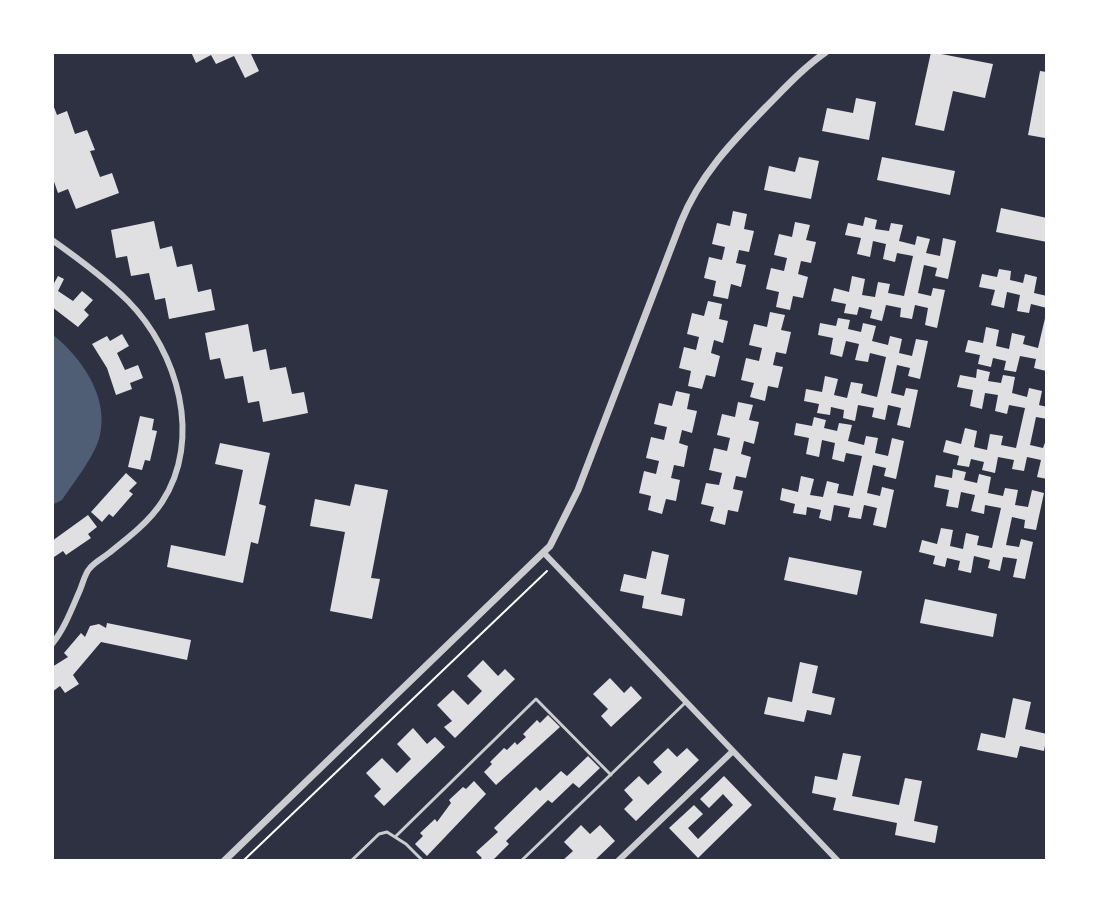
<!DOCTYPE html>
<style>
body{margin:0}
#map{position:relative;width:1099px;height:913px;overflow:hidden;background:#2d3142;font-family:Merriweather,serif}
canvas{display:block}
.frame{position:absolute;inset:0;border:54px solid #fff;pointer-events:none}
</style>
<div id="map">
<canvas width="1099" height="913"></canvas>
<div class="frame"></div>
</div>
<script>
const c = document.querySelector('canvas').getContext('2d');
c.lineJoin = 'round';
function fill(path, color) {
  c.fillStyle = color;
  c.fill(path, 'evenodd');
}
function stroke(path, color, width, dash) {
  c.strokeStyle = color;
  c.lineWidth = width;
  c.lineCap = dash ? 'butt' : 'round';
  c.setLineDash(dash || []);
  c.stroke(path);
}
fill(new Path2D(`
 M 52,334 C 81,357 109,396 100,435 C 96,455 73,483 62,500 L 52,505 Z`), '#4f5d75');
fill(new Path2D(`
 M 191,52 L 255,52 L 251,54 L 259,71 L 245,78 L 234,56 L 216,64 L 211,55 L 196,63 Z
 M 931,52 L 993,64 L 985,98 L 953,91 L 944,131 L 915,125 Z
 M 1040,71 L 1047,72 L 1045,138 L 1028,135 Z
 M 856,98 L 876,102 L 869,140 L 822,131 L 827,108 L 853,113 Z
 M 52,102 L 57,115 L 67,111 L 75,134 L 87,130 L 95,150 L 90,151 L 100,177 L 112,173 L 119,193 L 76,209 L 68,189 L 58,193 L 52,176 Z
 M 799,157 L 819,161 L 811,199 L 764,190 L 769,166 L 795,172 Z
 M 882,157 L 955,171 L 950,195 L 877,180 Z
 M 1001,208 L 1047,218 L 1047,242 L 996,232 Z
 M 733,211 L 747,214 L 744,229 L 754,231 L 749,252 L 739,250 L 736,263 L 746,265 L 741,287 L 731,284 L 728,299 L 713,296 L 716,281 L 704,278 L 709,257 L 722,260 L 725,247 L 712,244 L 717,223 L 730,226 Z
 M 865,217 L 877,220 L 875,229 L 889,231 L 891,223 L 903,225 L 899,241 L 915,245 L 917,236 L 930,239 L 926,253 L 940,256 L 943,238 L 956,241 L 948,279 L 935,276 L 937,268 L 924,265 L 918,293 L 931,296 L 933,288 L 945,290 L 937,328 L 925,325 L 928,308 L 915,305 L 912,319 L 900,317 L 901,308 L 886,305 L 882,321 L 870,318 L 872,310 L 859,307 L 857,315 L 844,313 L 846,304 L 831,301 L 834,288 L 849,292 L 852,276 L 865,279 L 862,295 L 875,297 L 878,282 L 890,284 L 888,293 L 904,296 L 913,256 L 897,253 L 895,262 L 883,259 L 886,244 L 873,241 L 870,257 L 857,254 L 861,238 L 845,235 L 848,223 L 863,226 Z
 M 154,221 L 160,249 L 172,246 L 177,267 L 192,264 L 198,292 L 211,289 L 215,310 L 169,319 L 165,298 L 155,300 L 149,273 L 131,276 L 127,256 L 116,258 L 111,230 Z
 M 795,222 L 810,225 L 806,240 L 816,242 L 811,263 L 801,261 L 798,274 L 808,277 L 803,298 L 793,296 L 790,310 L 776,307 L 779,292 L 766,289 L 771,268 L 784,271 L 787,258 L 774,255 L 779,234 L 792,237 Z
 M 999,269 L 1011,271 L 1010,280 L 1023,283 L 1025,274 L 1037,277 L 1034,293 L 1047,296 L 1047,308 L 1031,304 L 1029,313 L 1017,311 L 1020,295 L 1007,292 L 1004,308 L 991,305 L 995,290 L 979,287 L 982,274 L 997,277 Z
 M 58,276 L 64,279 L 58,291 L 73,301 L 82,291 L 93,300 L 84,310 L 89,315 L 78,327 L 52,307 L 52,287 Z
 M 708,301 L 722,304 L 719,319 L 728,321 L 723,343 L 714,340 L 711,353 L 720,356 L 715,377 L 706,375 L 702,389 L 688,386 L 691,371 L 679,368 L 684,347 L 696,350 L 699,337 L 687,334 L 692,313 L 704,316 Z
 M 770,312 L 785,315 L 781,330 L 791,332 L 786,354 L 776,352 L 773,365 L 783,367 L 778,388 L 768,386 L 765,401 L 750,397 L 754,383 L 741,380 L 746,358 L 759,361 L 762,348 L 749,345 L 754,324 L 767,327 Z
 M 1046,314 L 1046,371 L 1034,368 L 1036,359 L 1020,356 L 1016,372 L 1004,370 L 1006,361 L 993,358 L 991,367 L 978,364 L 980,355 L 965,352 L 968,340 L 983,343 L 986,327 L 999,330 L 996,346 L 1009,349 L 1012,333 L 1025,336 L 1023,344 L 1038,348 Z
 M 838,318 L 850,320 L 848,329 L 861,332 L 863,323 L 876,326 L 872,341 L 888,345 L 890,336 L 902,339 L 899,353 L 912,356 L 916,339 L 928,341 L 920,379 L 908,376 L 910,368 L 897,365 L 891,393 L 904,396 L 906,388 L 918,390 L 910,428 L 897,425 L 901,408 L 888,405 L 885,420 L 872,417 L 874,408 L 858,405 L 855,421 L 843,418 L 844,410 L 831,407 L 830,415 L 817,413 L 819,404 L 804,401 L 806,389 L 822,392 L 825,376 L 838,379 L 834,395 L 847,398 L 851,382 L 863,384 L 861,393 L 877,397 L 886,357 L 870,353 L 868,362 L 855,360 L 859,344 L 846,341 L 842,357 L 830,354 L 833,338 L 818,335 L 820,323 L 836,326 Z
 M 248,324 L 253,352 L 266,349 L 270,370 L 286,367 L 292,394 L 304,392 L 308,413 L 263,422 L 259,401 L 248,403 L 243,376 L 225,379 L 220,358 L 210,360 L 205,333 Z
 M 122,334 L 129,346 L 117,353 L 125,370 L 138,365 L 143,378 L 130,383 L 132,389 L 116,395 L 107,368 L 92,344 L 107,336 L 110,341 Z
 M 977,369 L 990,372 L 988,381 L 1001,383 L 1003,375 L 1015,377 L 1012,393 L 1027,397 L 1029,388 L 1042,391 L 1039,405 L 1047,407 L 1047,419 L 1036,417 L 1030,445 L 1043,448 L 1047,437 L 1047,479 L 1037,477 L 1041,460 L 1027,457 L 1024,471 L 1012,469 L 1014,460 L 998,457 L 995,473 L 982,470 L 984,462 L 971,459 L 969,467 L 957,465 L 959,456 L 943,452 L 946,440 L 961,444 L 965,428 L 977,431 L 974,447 L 987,450 L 990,434 L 1003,436 L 1001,445 L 1016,448 L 1025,408 L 1009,405 L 1007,414 L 995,411 L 998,395 L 985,393 L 982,409 L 970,406 L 973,390 L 957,387 L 960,375 L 976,378 Z
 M 676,391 L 690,394 L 687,409 L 697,411 L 692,433 L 682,430 L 679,443 L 688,446 L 684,467 L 674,465 L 671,478 L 680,480 L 676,501 L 666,499 L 662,514 L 648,510 L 651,496 L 639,493 L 644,471 L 656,474 L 659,461 L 646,458 L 651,437 L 664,440 L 667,427 L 654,424 L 659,403 L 672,406 Z
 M 738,402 L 753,405 L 749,420 L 759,422 L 754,444 L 744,441 L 741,454 L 751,457 L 746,478 L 736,476 L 733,489 L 743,491 L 738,512 L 728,510 L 725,525 L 710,521 L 714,507 L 701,504 L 706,483 L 719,485 L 722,473 L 709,470 L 714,448 L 727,451 L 730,438 L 717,435 L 722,414 L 735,417 Z
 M 140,416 L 154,419 L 152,430 L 157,431 L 150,461 L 145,460 L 142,470 L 128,467 Z
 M 814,417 L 826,420 L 824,428 L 837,431 L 839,423 L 852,425 L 848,441 L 864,445 L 866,436 L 878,438 L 875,453 L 888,456 L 892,438 L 904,441 L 896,479 L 884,476 L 886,468 L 873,465 L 867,493 L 880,496 L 882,487 L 894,490 L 886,528 L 873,525 L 877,508 L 864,505 L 861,519 L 848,517 L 850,508 L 834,505 L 831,521 L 819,518 L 821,510 L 807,507 L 806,515 L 793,513 L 795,504 L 780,500 L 782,488 L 798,492 L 801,476 L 814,479 L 810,495 L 823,497 L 827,481 L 839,484 L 837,493 L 853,496 L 862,456 L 846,453 L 844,462 L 832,459 L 835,443 L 822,440 L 819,457 L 806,454 L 809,438 L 794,435 L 796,423 L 812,426 Z
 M 220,443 L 270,453 L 259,504 L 266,506 L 258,544 L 251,542 L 243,583 L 167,567 L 171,545 L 225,556 L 243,470 L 215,464 Z
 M 953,469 L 966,472 L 964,480 L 977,483 L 979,474 L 991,477 L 988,493 L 1003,496 L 1005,488 L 1018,490 L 1015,505 L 1028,507 L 1032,490 L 1044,493 L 1036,530 L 1024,528 L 1025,520 L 1012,517 L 1006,545 L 1019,547 L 1021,539 L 1033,542 L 1025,579 L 1013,577 L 1017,559 L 1003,557 L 1000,571 L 988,568 L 990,560 L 974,556 L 971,573 L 958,570 L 960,561 L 947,558 L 945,567 L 933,564 L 935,556 L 919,552 L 922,540 L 937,544 L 941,528 L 953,530 L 950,546 L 963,549 L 966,533 L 979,536 L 977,545 L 992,548 L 1001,508 L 985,505 L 984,514 L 971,511 L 975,495 L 961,492 L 958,508 L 946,506 L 949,490 L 934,487 L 936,475 L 952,478 Z
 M 126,473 L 137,483 L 129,491 L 133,494 L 113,517 L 109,514 L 102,522 L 91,512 Z
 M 355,484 L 388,490 L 371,578 L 380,579 L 372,619 L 330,611 L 345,532 L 310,526 L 315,499 L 350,506 Z
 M 88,515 L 97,527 L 88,534 L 91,538 L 66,555 L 63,551 L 54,557 L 52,541 Z
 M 652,551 L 669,555 L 661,594 L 685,599 L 682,616 L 642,608 L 644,596 L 620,591 L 624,574 L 646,579 Z
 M 789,557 L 862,571 L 857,595 L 784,580 Z
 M 925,599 L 997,614 L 993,637 L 920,623 Z
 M 107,623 L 191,640 L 187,660 L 101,642 L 73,675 L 79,684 L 65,693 L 60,686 L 52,692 L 52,667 L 68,657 L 64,653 L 81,633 L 85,637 L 90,626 L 99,624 L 106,628 Z
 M 483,660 L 498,676 L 505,669 L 515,679 L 455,738 L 444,727 L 452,721 L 437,705 L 453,690 L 468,705 L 482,691 L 467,676 Z
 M 800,662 L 818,666 L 812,693 L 835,698 L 831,715 L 807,710 L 804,722 L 764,714 L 768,697 L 792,702 Z
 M 610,678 L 624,693 L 631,686 L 642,698 L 611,727 L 601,716 L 608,709 L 593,694 Z
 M 1013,698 L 1031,702 L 1025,729 L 1047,734 L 1044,751 L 1020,746 L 1017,758 L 977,750 L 981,733 L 1005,738 Z
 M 548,715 L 560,727 L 496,785 L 484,772 L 492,764 L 490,762 L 504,748 L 507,750 L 515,742 L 517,745 L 526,737 L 523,734 L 537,720 L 540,723 Z
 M 413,728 L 427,744 L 435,737 L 445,747 L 384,806 L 374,796 L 381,789 L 366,773 L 382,758 L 397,773 L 411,759 L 397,744 Z
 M 668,748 L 677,757 L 687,748 L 699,760 L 636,821 L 624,809 L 633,800 L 624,790 L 639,776 L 648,785 L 662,772 L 653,762 Z
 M 843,753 L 861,756 L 852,796 L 899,805 L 905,778 L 922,781 L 914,821 L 938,826 L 935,843 L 895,835 L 897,823 L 833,810 L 836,798 L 812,793 L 815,776 L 837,780 Z
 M 588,756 L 600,768 L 579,788 L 573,783 L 552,803 L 548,800 L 506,841 L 509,844 L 492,861 L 478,861 L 482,858 L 476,852 L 498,832 L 494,828 L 536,787 L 540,791 L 561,771 L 567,776 Z
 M 724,776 L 752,805 L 698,858 L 669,828 L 694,805 L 703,814 L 688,828 L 698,839 L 733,805 L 723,794 L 709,808 L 700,799 Z
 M 474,781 L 486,794 L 427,856 L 415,844 L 423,836 L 420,833 L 435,819 L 437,822 L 451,803 L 449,800 L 463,787 L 466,789 Z
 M 581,825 L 590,834 L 600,825 L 615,841 L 594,861 L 562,861 L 573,851 L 564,842 Z`), '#e0e0e3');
stroke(new Path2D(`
 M 243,861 L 547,571`), '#fff', 2);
stroke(new Path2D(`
 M 396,836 L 536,699 L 611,775
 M 351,861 L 379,834 L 387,832 L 406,844 L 423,861
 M 521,861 L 686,702`), '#caccd0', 3);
stroke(new Path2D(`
 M 52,240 C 79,259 105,278 128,301 C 178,352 203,439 162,502 C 149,522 128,538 109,553 C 103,558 95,562 90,568 C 85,573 83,583 80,590 C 72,608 65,628 52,644
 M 544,553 L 838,861
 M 618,861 L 733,751`), '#caccd0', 6);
stroke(new Path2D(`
 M 224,861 L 550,546 L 578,490 L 681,222 C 700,175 731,143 766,107 C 785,88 803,68 826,52`), '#caccd0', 7);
</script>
